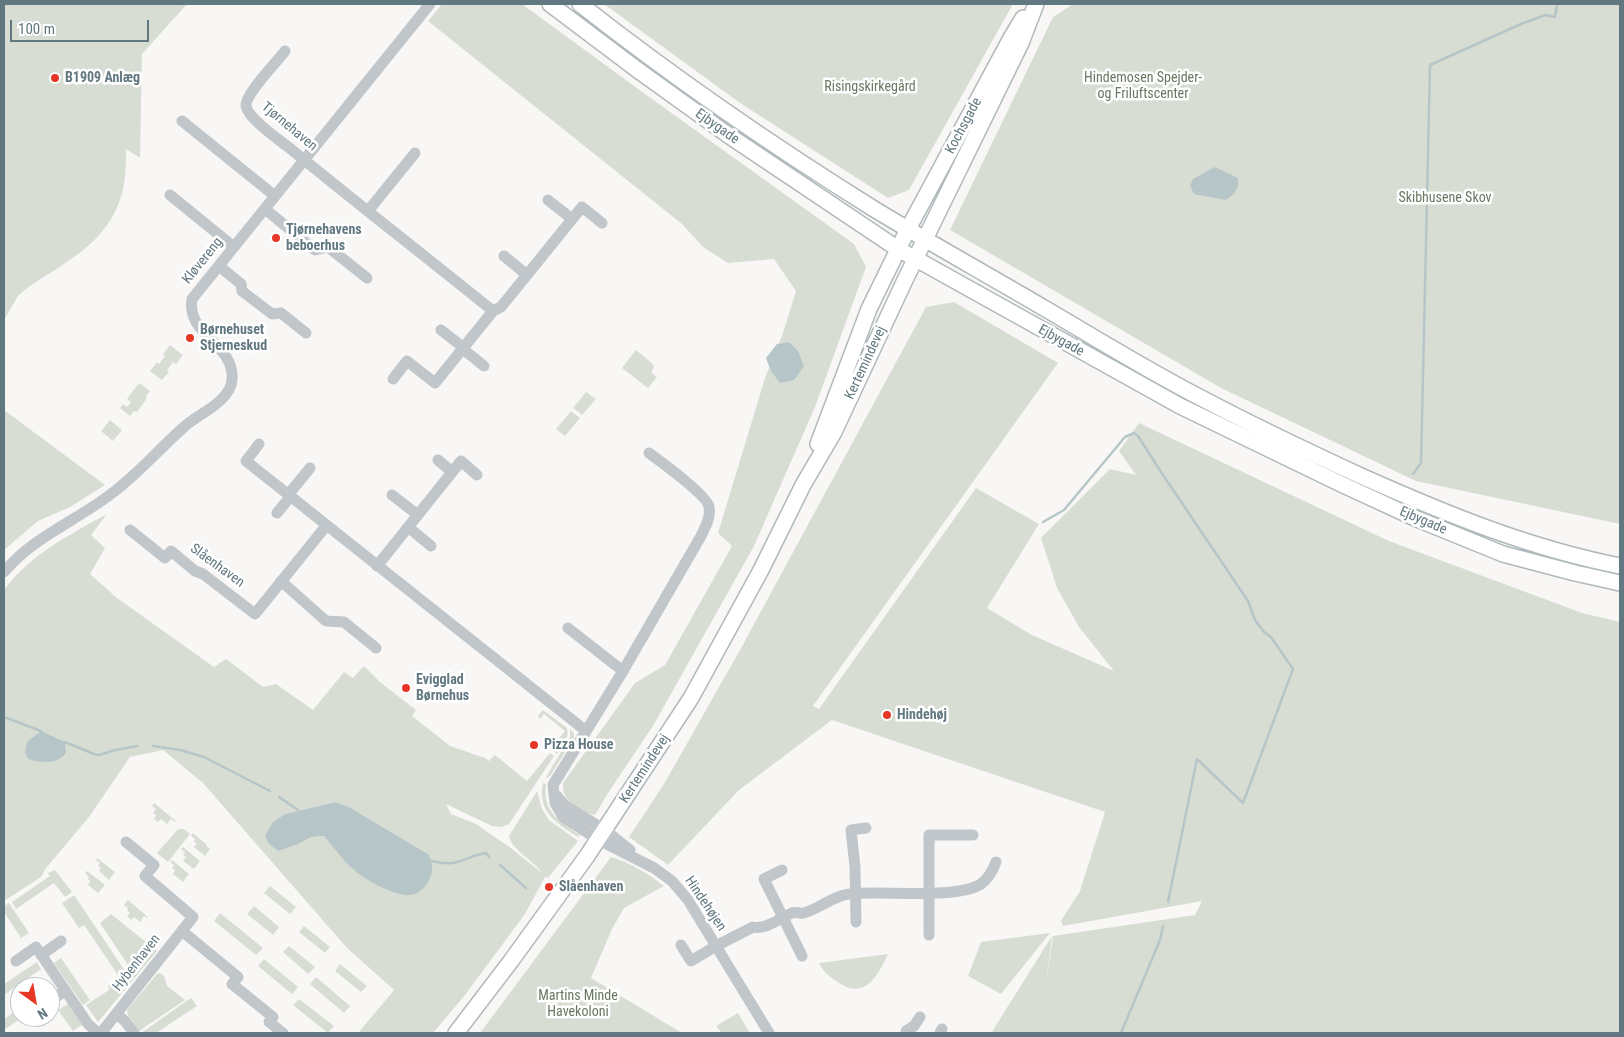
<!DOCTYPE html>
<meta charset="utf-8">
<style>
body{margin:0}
#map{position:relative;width:1624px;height:1037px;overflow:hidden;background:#f8f7f5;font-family:"Roboto Condensed",sans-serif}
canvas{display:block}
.frame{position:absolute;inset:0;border:5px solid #627880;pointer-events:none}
.north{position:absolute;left:10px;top:977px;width:50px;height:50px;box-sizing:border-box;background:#fff;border:1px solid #c0c9cc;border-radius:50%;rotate:148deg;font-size:14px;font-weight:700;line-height:20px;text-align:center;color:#627880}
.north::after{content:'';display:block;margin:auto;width:18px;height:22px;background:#e63726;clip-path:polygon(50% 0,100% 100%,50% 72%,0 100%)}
.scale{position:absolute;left:10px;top:20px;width:139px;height:22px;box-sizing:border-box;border:2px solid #627880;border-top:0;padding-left:6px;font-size:15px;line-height:18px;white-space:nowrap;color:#627880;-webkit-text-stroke:4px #fff;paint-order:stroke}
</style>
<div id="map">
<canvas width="1624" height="1037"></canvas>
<div class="frame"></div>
<div class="north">N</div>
<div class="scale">100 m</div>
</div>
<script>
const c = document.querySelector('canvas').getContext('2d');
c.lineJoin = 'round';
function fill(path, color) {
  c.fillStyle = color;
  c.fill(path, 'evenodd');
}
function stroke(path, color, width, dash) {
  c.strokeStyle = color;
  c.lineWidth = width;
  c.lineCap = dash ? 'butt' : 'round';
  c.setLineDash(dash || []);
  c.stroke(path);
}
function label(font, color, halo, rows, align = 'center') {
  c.font = font + ' "Roboto Condensed",sans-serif';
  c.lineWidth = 5;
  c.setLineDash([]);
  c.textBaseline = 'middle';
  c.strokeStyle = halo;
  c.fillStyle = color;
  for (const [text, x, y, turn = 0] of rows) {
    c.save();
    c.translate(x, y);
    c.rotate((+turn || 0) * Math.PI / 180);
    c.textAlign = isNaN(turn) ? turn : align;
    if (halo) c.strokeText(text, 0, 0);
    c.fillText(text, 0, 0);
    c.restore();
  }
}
fill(new Path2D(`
 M 4,4 L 187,4 L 142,54 L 140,158 L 126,149 C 126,160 126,172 124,184 C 114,240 70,259 27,288 L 18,296 L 4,320 Z
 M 442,4 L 522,4 L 645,94 L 854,244 L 866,267 L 815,407 L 754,546 L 653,726 L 608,793 L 595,815 C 579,811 561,802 563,783 L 635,683 L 665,665 L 732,546 L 718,533 L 765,378 L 782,336 L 796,291 L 774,259 L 728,263 L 703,247 L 682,224 L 428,21 Z
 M 604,4 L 1013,4 L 909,190 L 888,198 L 740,103 Z
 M 1073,4 L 1620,4 L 1620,524 L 1416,481 L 1221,388 L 950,230 L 1053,17 Z
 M 954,302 L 1058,363 L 813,706 L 819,709 L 976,488 L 1039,524 L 987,608 L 1032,635 L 1114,671 L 1079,627 L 1057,588 L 1041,538 L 1110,469 L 1136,475 L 1119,451 L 1139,423 L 1389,541 L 1582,613 L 1620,622 L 1620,1033 L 992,1033 L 993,1030 L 1052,936 L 1046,983 L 1053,936 L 1195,915 L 1202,901 L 1063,926 L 1061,921 L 1080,891 L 1105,812 L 832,720 L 739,790 L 668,865 L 629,837 L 664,784 L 740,650 L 926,307 Z
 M 170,345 L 183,355 L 176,364 L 173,362 L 167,370 L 169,372 L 162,380 L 150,371 L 157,362 L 159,364 L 165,356 L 163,354 Z
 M 636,350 L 653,364 L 654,368 L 651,372 L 657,377 L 648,388 L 622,368 Z
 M 139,383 L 150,391 L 146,396 L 147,398 L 137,412 L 134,411 L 130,416 L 120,408 L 123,404 L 127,407 L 131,402 L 127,399 Z
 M 586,392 L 596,399 L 582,415 L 573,408 Z
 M 4,410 L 105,485 L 70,507 L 38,521 L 4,550 Z
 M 571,411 L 580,418 L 565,436 L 556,429 Z
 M 110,420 L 122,430 L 113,441 L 101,431 Z
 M 107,514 L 91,535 L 105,548 L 90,574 L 117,598 L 214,667 L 226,659 L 263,687 L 276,684 L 313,710 L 344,672 L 353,678 L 364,666 L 380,682 L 416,710 L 412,716 L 450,746 L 485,758 L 489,761 L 495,755 L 527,781 L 550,753 L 554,756 L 509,824 L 501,827 L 492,826 L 446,804 L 451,814 L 476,824 L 512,849 L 542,873 C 534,860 513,852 509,836 L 537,791 L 542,809 L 549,820 L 578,841 L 548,878 L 545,877 L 525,914 L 465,995 L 433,1033 L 358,1033 L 394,990 L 347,948 L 203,783 L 163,750 L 130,757 L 89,817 L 46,868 L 41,877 L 4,901 L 4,590 C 30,555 69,535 107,514 ZM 336,802 L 349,807 L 428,854 L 338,852 L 324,836 L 311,837 L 285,814 Z
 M 543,710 L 567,728 C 570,738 562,746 557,754 L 550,749 L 565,731 L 544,714 L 540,719 L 538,716 Z
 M 570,728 L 574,734 L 574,738 L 550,776 L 547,778 L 546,777 L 570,737 Z
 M 543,783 L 546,784 C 542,812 559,821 580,835 L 578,837 C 557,823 537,813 543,783 Z
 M 154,803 L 176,821 L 175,822 L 171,819 L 167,824 L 161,819 L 158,822 L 154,819 L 156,815 L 153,813 L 156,809 L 152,806 Z
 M 178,829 L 184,829 L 190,834 L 168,862 L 157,853 Z
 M 193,833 L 207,845 L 206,846 L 210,849 L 205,856 L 194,847 L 197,844 L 194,842 L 195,839 L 191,836 Z
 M 183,847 L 200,861 L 194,869 L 183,861 L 186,857 L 183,855 L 185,852 L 181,849 Z
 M 611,857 C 631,863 647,873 664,886 L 624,908 L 612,929 L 591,978 L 682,1033 L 480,1033 Z
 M 97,858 L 115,872 L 109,880 L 99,871 L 101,868 L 98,866 L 100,863 L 96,860 Z
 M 172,860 L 189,874 L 183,882 L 173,874 L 175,870 L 172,868 L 174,865 L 170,862 Z
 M 55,870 L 72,892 L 65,897 L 54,883 L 16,909 L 12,902 L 50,876 L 48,873 Z
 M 87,871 L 105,885 L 98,893 L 88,885 L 90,881 L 88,879 L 89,877 L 85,873 Z
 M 270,886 L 296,907 L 290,914 L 264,893 Z
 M 74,895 L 125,971 L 118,975 L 84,925 L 79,928 L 62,903 Z
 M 128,900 L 148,917 L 147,918 L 144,916 L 140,922 L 134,917 L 131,920 L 127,916 L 130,913 L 127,910 L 128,908 L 124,905 Z
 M 9,903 L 29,933 L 21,938 L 4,912 L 4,906 Z
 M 254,906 L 279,927 L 273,935 L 247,914 Z
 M 220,913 L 263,948 L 256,955 L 214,921 Z
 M 111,914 L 157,951 L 98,1022 L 86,1005 L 109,990 L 108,985 L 127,972 L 130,968 L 100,923 Z
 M 304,926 L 330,947 L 325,953 L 299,932 Z
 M 1050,933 L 1001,994 L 968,976 L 981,942 Z
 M 289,946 L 315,967 L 308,974 L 283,952 Z
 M 888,954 C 878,976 865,1000 839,983 C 830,977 824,973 819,963 Z
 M 61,958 L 90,1000 L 83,1005 L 54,963 Z
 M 264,959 L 298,987 L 292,994 L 258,966 Z
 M 37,962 L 41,969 L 4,995 L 4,984 Z
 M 340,964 L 367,986 L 361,992 L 335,971 Z
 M 160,973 L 164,976 L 167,986 L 185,1000 L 139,1031 L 128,1015 L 127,1010 L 157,974 Z
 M 316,977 L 350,1006 L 344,1013 L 310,984 Z
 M 191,998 L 197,1006 L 156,1033 L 141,1033 Z
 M 299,999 L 334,1026 L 328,1033 L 293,1005 Z
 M 68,1004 L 82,1025 L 73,1031 L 58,1010 Z
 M 20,1008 L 20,1017 L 23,1017 L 4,1030 L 4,1019 Z
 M 738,1013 L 750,1033 L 722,1033 L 716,1026 Z`), '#d8ddd4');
fill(new Path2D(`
 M 1215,167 L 1238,178 C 1239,189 1235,194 1226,200 L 1194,194 L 1190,186 L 1193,179 Z
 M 789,342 L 798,351 L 804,366 L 794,380 L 780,383 L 771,371 L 766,358 L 777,344 Z
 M 41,731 L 65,742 L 66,753 C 56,765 42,763 28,759 L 25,752 L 27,742 Z
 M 336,802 L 349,807 L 428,854 C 433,862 434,874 428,882 C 424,889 418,894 410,895 C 395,897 362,878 352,868 C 342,859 333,847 324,836 L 311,837 L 298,844 L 278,851 L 269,844 L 265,836 L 272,823 L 285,814 Z`), '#b6c6c8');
stroke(new Path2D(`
 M 1413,474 L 1421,463 L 1430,65 L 1521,24 L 1545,15 L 1555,17 L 1557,4
 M 1043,522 L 1064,510 L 1125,437 L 1134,433 L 1138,436 L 1161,472 L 1248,601 L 1255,620 L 1264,632 L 1271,637 L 1293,669 L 1243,803 L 1197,759 L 1168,902
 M 4,717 L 41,731
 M 65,742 L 94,754 L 99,755 L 115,750 L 137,746
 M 153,746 L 180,750 L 204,757 L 270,791
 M 279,797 L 298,810
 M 432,861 C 460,868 462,857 486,853 L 489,857
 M 500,865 L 526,888
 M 1121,1033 L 1160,940 L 1163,926`), '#b6c6c8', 2.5);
const secondary = new Path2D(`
 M 550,4 L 639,71 L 728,135 L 898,249 L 1180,406 L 1341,484 L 1417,519 L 1503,554 L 1575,573 L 1620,583
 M 580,4 C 673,77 773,146 874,209 C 930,243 988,275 1044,308 C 1097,339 1150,372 1205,400 C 1256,427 1309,452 1361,476 C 1446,514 1529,548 1620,566
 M 818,444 L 869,309 L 908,229 L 1011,38 L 1023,18
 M 456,1033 L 511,961 L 587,856 L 691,698 L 761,570 L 803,485 L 834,432 L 905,280 L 1021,43 L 1036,4`);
stroke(secondary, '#b0b9bc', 18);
stroke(new Path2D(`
 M 285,51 C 277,62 245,94 246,106 C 248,119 281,141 292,150 C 358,204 426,257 493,311 L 435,383 L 407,361 L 393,379
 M 182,121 L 275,196
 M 170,195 L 234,247
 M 548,200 L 572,219
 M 265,209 L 315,250 L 328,247 L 367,278
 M 368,211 L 415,153
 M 504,256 L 527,275
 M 219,266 L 241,284 L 242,291 L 272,314 L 281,313 L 306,333
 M 493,311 L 501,307 L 582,207 L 602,223
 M 441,330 L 464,348
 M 463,349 L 484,366
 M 259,444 L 246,461 L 586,731
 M 649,453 C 660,461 708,496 709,507 C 711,518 705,527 701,536 L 623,671 L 553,785 L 555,803 L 563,817 L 599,840 L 654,868 L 672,881 L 688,900 L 769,1033
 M 438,460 L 452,472
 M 288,495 L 310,468
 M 392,495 L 418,515
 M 277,513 L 290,497
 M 408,527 L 431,546
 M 130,530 L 165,558 L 171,551 L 195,571 L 203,574 L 255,614 L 326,526
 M 377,566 L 461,461 L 477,475
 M 4,572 C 33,537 76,521 111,494 C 138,474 159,449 184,427 C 198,414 230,402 232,380 C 235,343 186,336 192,299 L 430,4
 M 281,581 L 326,621 L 344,622 L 376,648
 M 568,628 L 623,671
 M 557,796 L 564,805 L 605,830 L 630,850
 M 782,870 L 764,879 L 802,956
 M 856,922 L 855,867 L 851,830 L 866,828
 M 182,931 L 238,977 L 232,984 L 273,1017 L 269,1022 L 283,1033
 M 929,935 L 929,835 L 973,835
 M 681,945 L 691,961 L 716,946 L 753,927 C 766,930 780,918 792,913 C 796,911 798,914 803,913 C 816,911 834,895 849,894 C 881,890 956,900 981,884 C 989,878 993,870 996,862
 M 41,955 L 61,941
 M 16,961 L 36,947 L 88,1024 L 98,1033
 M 50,1001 L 65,991
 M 116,1014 L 125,1021 L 134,1033
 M 101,1033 L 193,917 L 145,876 L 154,865 L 126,842
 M 906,1033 L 906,1031 L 914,1026 L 920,1017
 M 940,1033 L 942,1029`), '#c0c6c9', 11);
stroke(secondary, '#fff', 15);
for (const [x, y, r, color] of [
 [55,78,5,"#e63726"],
 [276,238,5,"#e63726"],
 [190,338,5,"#e63726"],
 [406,688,5,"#e63726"],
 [887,715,5,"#e63726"],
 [534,745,5,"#e63726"],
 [549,887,5,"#e63726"]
]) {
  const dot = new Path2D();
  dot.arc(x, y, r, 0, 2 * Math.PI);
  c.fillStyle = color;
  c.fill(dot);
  stroke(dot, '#fff', 2);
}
label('bold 14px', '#627880', '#fff', [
 ["B1909 Anlæg",65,78],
 ["Tjørnehavens",286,230],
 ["beboerhus",286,246],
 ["Børnehuset",200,330],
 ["Stjerneskud",200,346],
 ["Evigglad",416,680],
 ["Børnehus",416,696],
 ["Hindehøj",897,715],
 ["Pizza House",544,745],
 ["Slåenhaven",559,887]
], 'left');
label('14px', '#687861', '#fff', [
 ["Hindemosen Spejder-",1143,78],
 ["og Friluftscenter",1143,94],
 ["Risingskirkegård",870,87],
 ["Skibhusene Skov",1445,198],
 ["Martins Minde",578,996],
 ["Havekoloni",578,1012]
]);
label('14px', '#627880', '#fff', [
 ["Kochsgade",964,126,-62],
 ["Tjørnehaven",289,127,40],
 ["Ejbygade",717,127,35],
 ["Kløvereng",203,261,-51],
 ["Ejbygade",1061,341,29],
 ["Kertemindevej",866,363,-65],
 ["Ejbygade",1423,521,23],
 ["Slåenhaven",217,566,36],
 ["Kertemindevej",645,769,-57],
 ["Hindehøjen",705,904,56],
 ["Hybenhaven",137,963,-52]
]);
</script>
